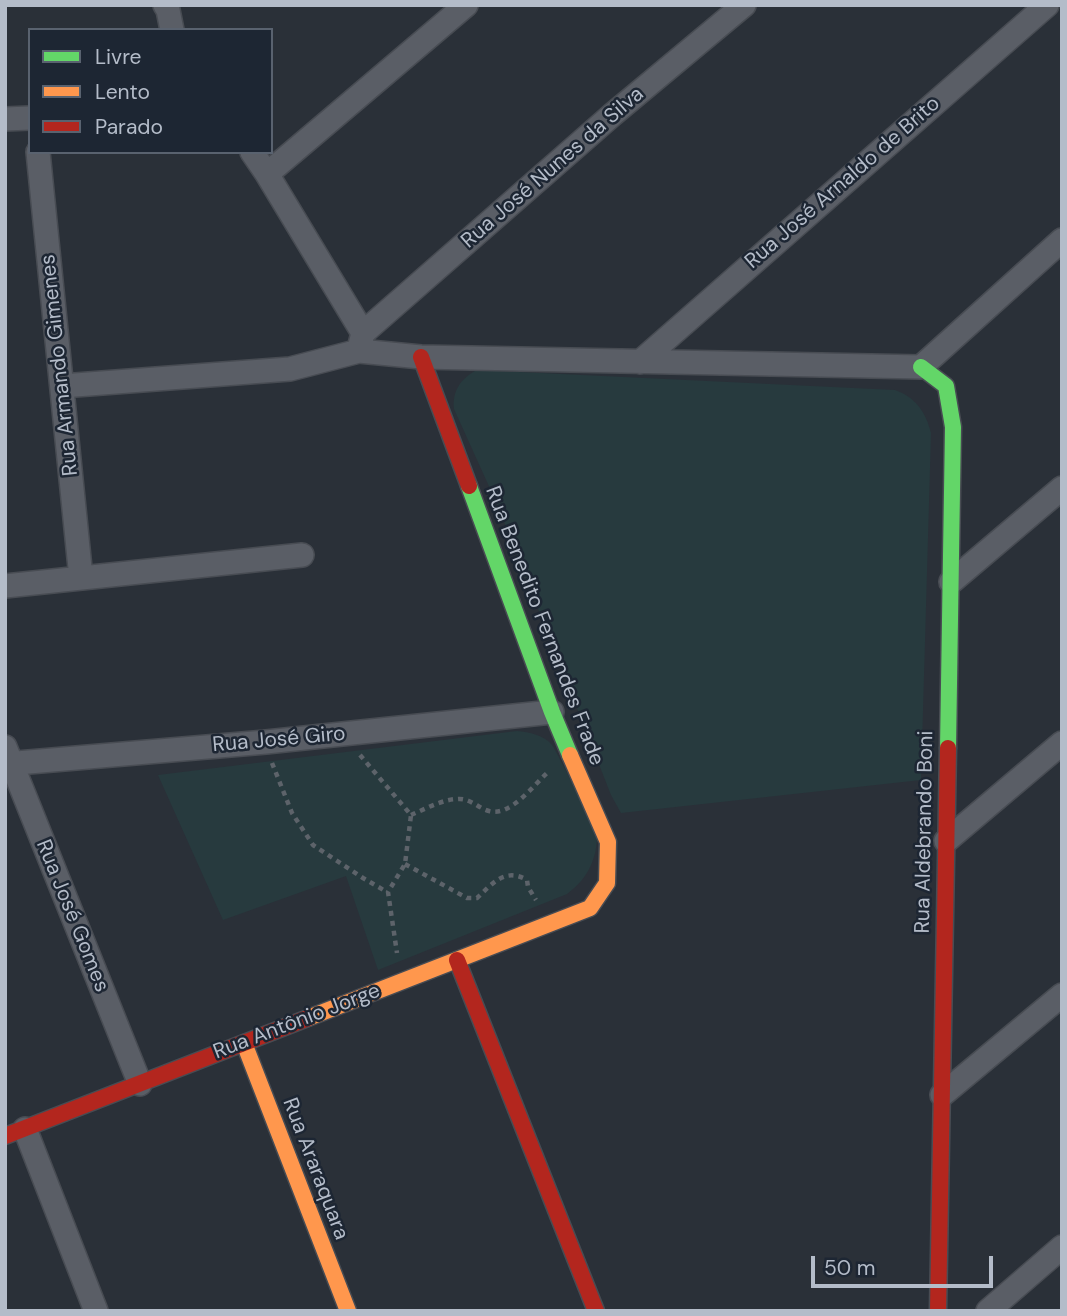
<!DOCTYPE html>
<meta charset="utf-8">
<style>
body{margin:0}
#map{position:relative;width:1067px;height:1316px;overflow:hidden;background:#2a3038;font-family:"DM Sans",sans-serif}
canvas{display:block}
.frame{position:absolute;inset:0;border:7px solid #b4bcc9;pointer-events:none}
.legend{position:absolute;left:28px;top:28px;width:245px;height:126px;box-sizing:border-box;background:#1d2633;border:2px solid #59626f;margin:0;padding:9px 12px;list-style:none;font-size:21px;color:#b4bcc9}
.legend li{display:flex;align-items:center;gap:14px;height:35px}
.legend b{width:35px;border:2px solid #59626f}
.scale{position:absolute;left:811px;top:1256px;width:182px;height:32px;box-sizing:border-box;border:4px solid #b4bcc9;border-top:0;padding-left:9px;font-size:21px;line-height:24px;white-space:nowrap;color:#b4bcc9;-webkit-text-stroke:5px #1d2633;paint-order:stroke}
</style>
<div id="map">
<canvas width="1067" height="1316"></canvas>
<div class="frame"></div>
<ul class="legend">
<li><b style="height:9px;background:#63d668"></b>Livre</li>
<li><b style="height:9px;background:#ff974d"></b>Lento</li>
<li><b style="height:9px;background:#b3261e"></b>Parado</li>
</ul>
<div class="scale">50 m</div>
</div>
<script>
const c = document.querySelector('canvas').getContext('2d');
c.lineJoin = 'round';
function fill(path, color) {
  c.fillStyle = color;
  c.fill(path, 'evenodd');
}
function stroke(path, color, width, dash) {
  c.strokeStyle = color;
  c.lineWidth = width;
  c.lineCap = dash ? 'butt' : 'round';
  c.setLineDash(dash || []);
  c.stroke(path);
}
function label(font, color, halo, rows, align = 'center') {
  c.font = font + ' "DM Sans",sans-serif';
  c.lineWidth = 5;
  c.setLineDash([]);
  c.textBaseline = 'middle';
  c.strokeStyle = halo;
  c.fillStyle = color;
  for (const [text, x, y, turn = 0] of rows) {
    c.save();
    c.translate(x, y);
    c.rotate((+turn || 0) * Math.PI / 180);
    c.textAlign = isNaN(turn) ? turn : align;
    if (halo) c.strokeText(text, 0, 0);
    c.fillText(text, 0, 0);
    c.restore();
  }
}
fill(new Path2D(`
 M 477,370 L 895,390 C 915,397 926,412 931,433 L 921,780 L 621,813 L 611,795 L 497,504 L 454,409 C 452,391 461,378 477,370 Z
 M 517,731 C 529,732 544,735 552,745 C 558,753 597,833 597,838 C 596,862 586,880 567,894 L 378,970 L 346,876 L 223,920 L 158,775 Z`), '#273a3e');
const street = new Path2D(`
 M 165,5 L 168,10 L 172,30
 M 5,119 L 30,118
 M 38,152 L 81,578
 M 252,152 L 267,174 L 363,333 L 360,345
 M 267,174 L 466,5
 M 363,333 L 612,115 L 744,5
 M 640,362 L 1047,5
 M 62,386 L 290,369 L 359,351 L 421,357 L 921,367 L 1062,240
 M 951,582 L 1062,488
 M 5,586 L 302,555
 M 5,747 L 140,1084
 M 5,764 L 266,742 L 552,712
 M 946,841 L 1062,743
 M 942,1095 L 1062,995
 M 25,1129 L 96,1311
 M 988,1311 L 1062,1247`);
const fast = new Path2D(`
 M 921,367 L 946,386 L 953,427 L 948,748
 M 469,486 L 552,712 L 570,755`);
const slow = new Path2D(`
 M 308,1018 L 590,908 L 607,883 L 608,842 L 570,755
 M 244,1043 L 348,1311`);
const jam = new Path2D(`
 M 421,357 L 469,486
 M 457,960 L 596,1311
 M 5,1136 L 308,1018
 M 938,1311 L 948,748`);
stroke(street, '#484c53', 26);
stroke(fast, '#484c53', 19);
stroke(slow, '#484c53', 19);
stroke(jam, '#484c53', 19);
stroke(new Path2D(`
 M 360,755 L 411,815 L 405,864 L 388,892 L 397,953
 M 272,763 L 292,813 L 313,845 L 363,878 L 387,892
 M 411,815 C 425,809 443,799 458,799 C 470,798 478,808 489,811 C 510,817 533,786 547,773
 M 405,864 L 467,898 L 477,898 C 492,884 505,867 527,880 L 528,887 L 536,900`), '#5d636a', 4.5, [5, 5]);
stroke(street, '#5a5e66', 23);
stroke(fast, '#63d668', 16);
stroke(slow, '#ff974d', 16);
stroke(jam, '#b3261e', 16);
label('21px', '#b4bcc9', '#1d2633', [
 ["Rua José Nunes da Silva",553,168,-41],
 ["Rua José Arnaldo de Brito",843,183,-41],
 ["Rua Armando Gimenes",60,365,-96],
 ["Rua Benedito Fernandes Frade",544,626,69],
 ["Rua José Giro",279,740,-5],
 ["Rua Aldebrando Boni",925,832,-89],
 ["Rua José Gomes",72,916,68],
 ["Rua Antônio Jorge",297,1022,-21],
 ["Rua Araraquara",315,1169,69]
]);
</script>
